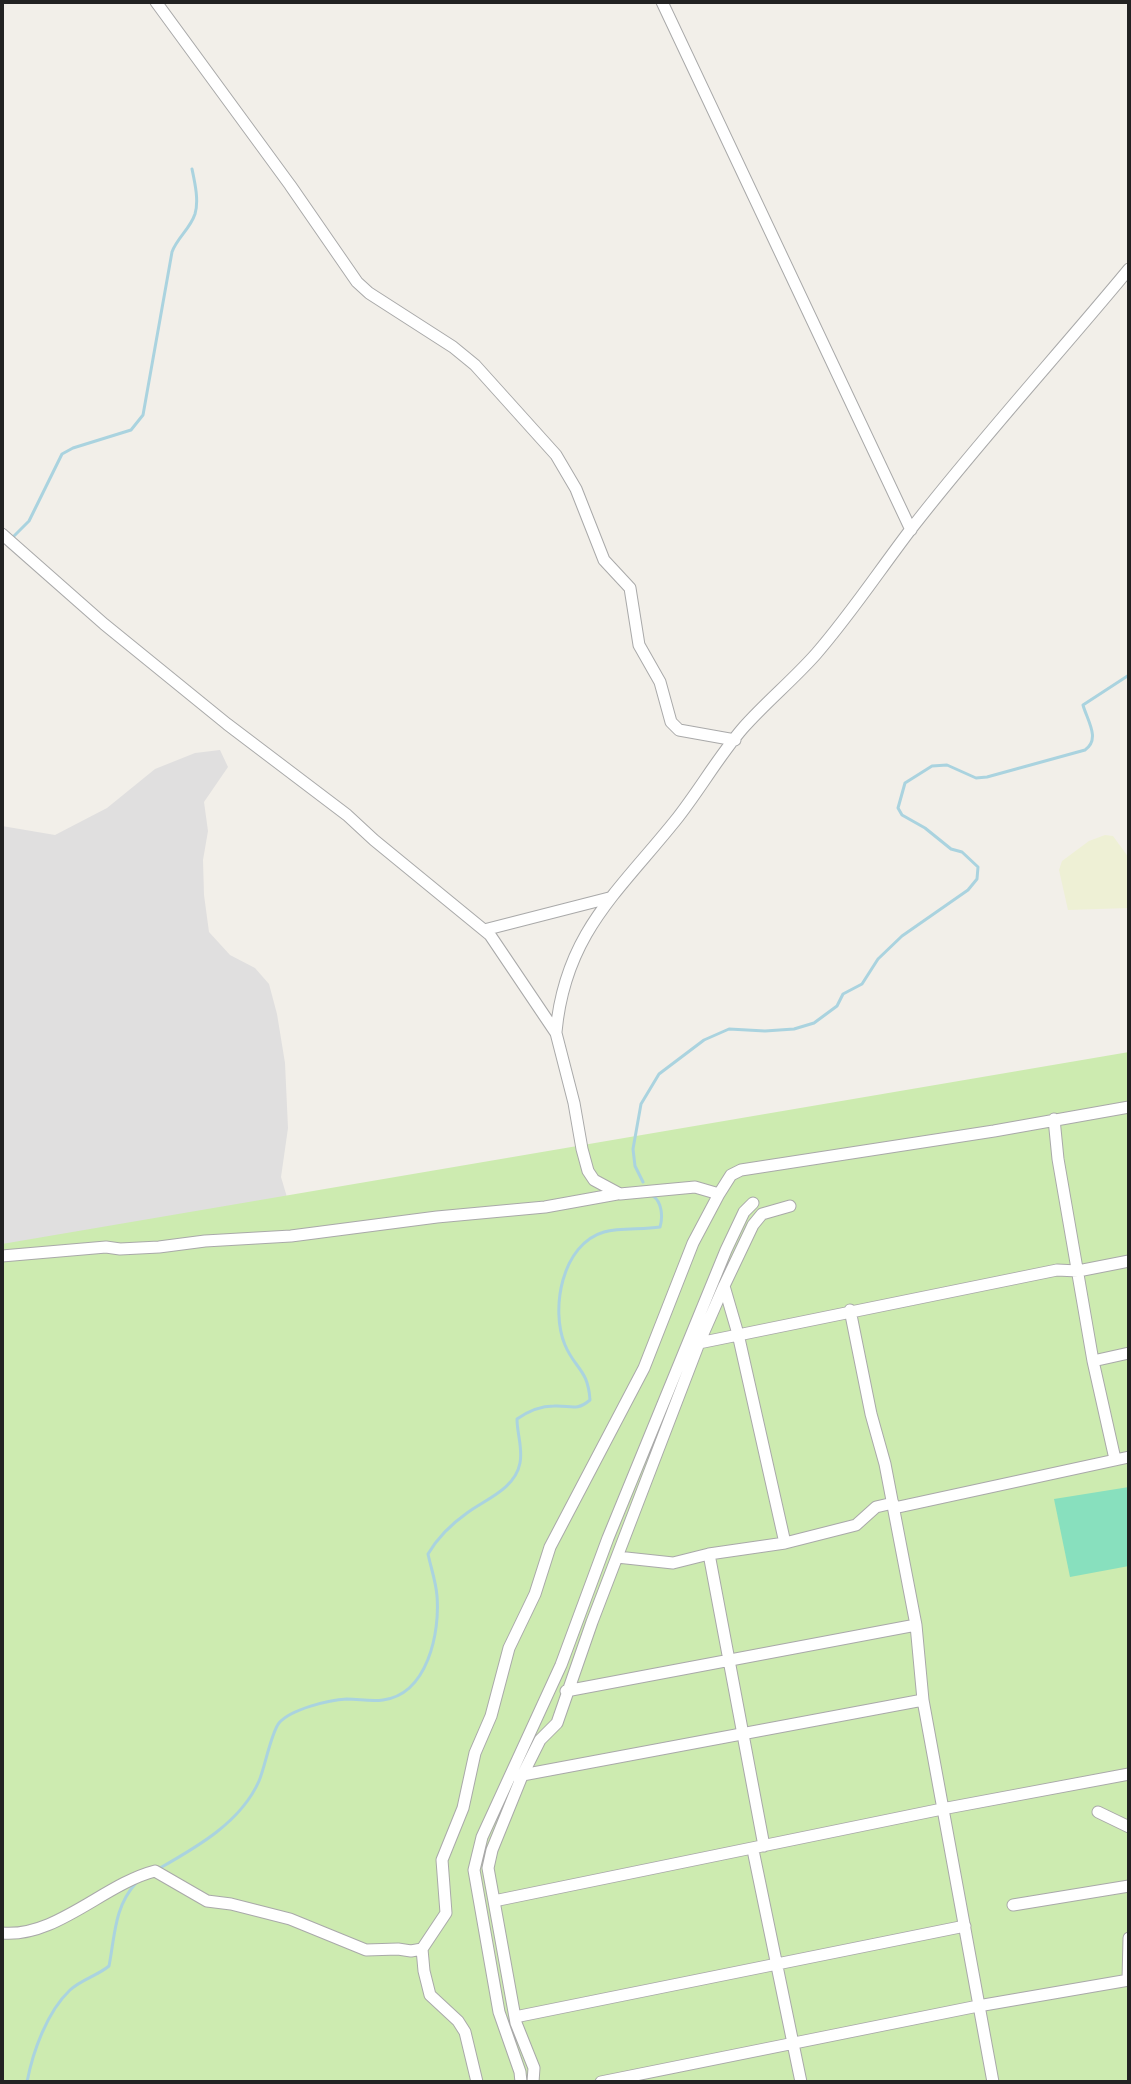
<!DOCTYPE html>
<style>
body{margin:0}
#map{position:relative;width:1131px;height:2084px;overflow:hidden;background:#f2efe9;font-family:"DM Sans",sans-serif}
canvas{display:block}
.frame{position:absolute;inset:0;border:4px solid #222;pointer-events:none}
</style>
<div id="map">
<canvas width="1131" height="2084"></canvas>
<div class="frame"></div>
</div>
<script>
const c = document.querySelector('canvas').getContext('2d');
c.lineJoin = 'round';
function fill(path, color) {
  c.fillStyle = color;
  c.fill(path, 'evenodd');
}
function stroke(path, color, width, dash) {
  c.strokeStyle = color;
  c.lineWidth = width;
  c.lineCap = dash ? 'butt' : 'round';
  c.setLineDash(dash || []);
  c.stroke(path);
}
fill(new Path2D(`
 M 220,750 L 228,767 L 204,802 L 208,831 L 203,860 L 204,895 L 209,932 L 230,955 L 255,968 L 269,984 L 277,1014 L 285,1063 L 288,1128 L 281,1177 L 292,1214 L 2,1571 L 2,826 L 55,835 L 107,808 L 155,769 L 195,753 Z`), '#e0dfdf');
fill(new Path2D(`
 M 1105,835 L 1113,836 L 1129,858 L 1129,908 L 1068,910 L 1059,870 L 1062,861 L 1089,841 Z`), '#eef0d5');
fill(new Path2D(`
 M 1129,1052 L 1129,2082 L 2,2082 L 2,1244 Z`), '#cdebb0');
fill(new Path2D(`
 M 1129,1487 L 1129,1566 L 1070,1577 L 1054,1499 Z`), '#88e0be');
stroke(new Path2D(`
 M 11,539 L 29,521 L 62,454 L 73,448 L 131,430 L 143,415 L 172,252 C 177,238 190,229 195,214 C 199,201 195,183 192,169
 M 643,1182 L 635,1166 L 633,1149 L 641,1104 L 659,1074 L 704,1040 L 729,1029 L 765,1031 L 794,1029 L 814,1023 L 837,1006 L 843,994 L 862,984 L 878,959 L 902,936 L 968,890 L 977,879 L 978,867 L 962,852 L 951,849 L 925,828 L 902,815 L 898,808 L 905,783 L 932,766 L 947,765 L 976,778 L 987,777 L 1085,750 C 1101,739 1087,720 1083,705 L 1129,675
 M 160,1868 C 197,1847 241,1822 259,1781 C 265,1767 271,1733 279,1723 C 291,1709 329,1700 347,1699 C 359,1699 371,1702 383,1700 C 428,1694 440,1632 437,1596 C 436,1582 431,1568 428,1554 C 438,1537 450,1525 467,1513 C 486,1499 515,1489 520,1463 C 523,1448 517,1434 517,1419 C 527,1412 540,1406 554,1406 C 570,1405 576,1412 590,1400 C 588,1369 575,1369 565,1345 C 550,1309 562,1244 604,1232 C 621,1227 642,1230 660,1227 C 663,1217 662,1202 653,1196
 M 27,2082 C 33,2051 47,2012 70,1990 C 82,1979 97,1976 109,1966 C 115,1936 114,1907 136,1883`), '#aad3df', 3);
const minor = new Path2D(`
 M 156,2 L 290,185 L 357,282 L 369,293 L 453,347 L 475,365 L 556,455 L 576,489 L 604,560 L 630,588 L 639,645 L 660,682 L 671,722 L 679,730 L 735,740
 M 662,2 L 911,530
 M 2,534 L 104,624 L 227,724 L 347,815 L 374,840 L 490,935 L 556,1033 L 574,1103 L 582,1149 L 588,1171 L 594,1180 L 620,1194 L 695,1187 L 719,1194
 M 484,930 L 609,898
 M 556,1032 C 565,934 618,892 675,821 C 699,791 718,757 743,728 C 766,702 793,680 816,654 C 850,615 879,571 911,529 C 980,440 1057,356 1129,269
 M 1054,1119 L 1058,1159 L 1093,1361 L 1115,1459
 M 2,1256 L 106,1247 L 120,1249 L 159,1247 L 205,1241 L 291,1236 L 437,1217 L 545,1207 L 617,1194
 M 724,1286 L 738,1334 L 785,1543
 M 850,1310 L 871,1414 L 885,1464 L 916,1625 L 923,1700 L 993,2082
 M 694,1344 L 1057,1270 L 1078,1271 L 1129,1261
 M 1093,1361 L 1129,1353
 M 894,1508 L 1129,1457
 M 709,1554 L 764,1846
 M 617,1557 L 673,1563 L 709,1554 L 785,1543 L 856,1525 L 876,1507 L 893,1503
 M 566,1691 L 916,1625
 M 517,1776 L 923,1700
 M 1098,1812 L 1129,1827
 M 753,1850 L 801,2082
 M 494,1901 L 942,1809 L 1129,1774
 M 1013,1905 L 1129,1886
 M 2,1933 C 56,1938 104,1884 155,1871 L 207,1901 L 231,1904 L 290,1919 L 366,1950 L 398,1949 L 411,1951 L 422,1949
 M 1128,1980 L 1129,1938
 M 515,2017 L 965,1926
 M 477,2082 L 465,2032 L 458,2021 L 430,1995 L 424,1971 L 422,1949 L 446,1913 L 442,1860 L 463,1808 L 475,1753 L 491,1716 L 509,1648 L 535,1594 L 550,1547 L 644,1368 L 693,1243 L 719,1194 L 731,1175 L 741,1170 L 994,1131 L 1129,1107
 M 521,2082 L 520,2072 L 499,2012 L 474,1870 L 482,1837 L 561,1665 L 608,1538 L 726,1250 L 744,1212 L 753,1203
 M 533,2082 L 534,2068 L 516,2023 L 494,1901 L 488,1868 L 492,1850 L 522,1776 L 540,1740 L 557,1723 L 592,1622 L 699,1343 L 724,1286 L 753,1225 L 762,1214 L 790,1206
 M 601,2082 L 978,2006 L 1129,1980`);
stroke(minor, '#a9a9a9', 13);
stroke(minor, '#fff', 11);
</script>
